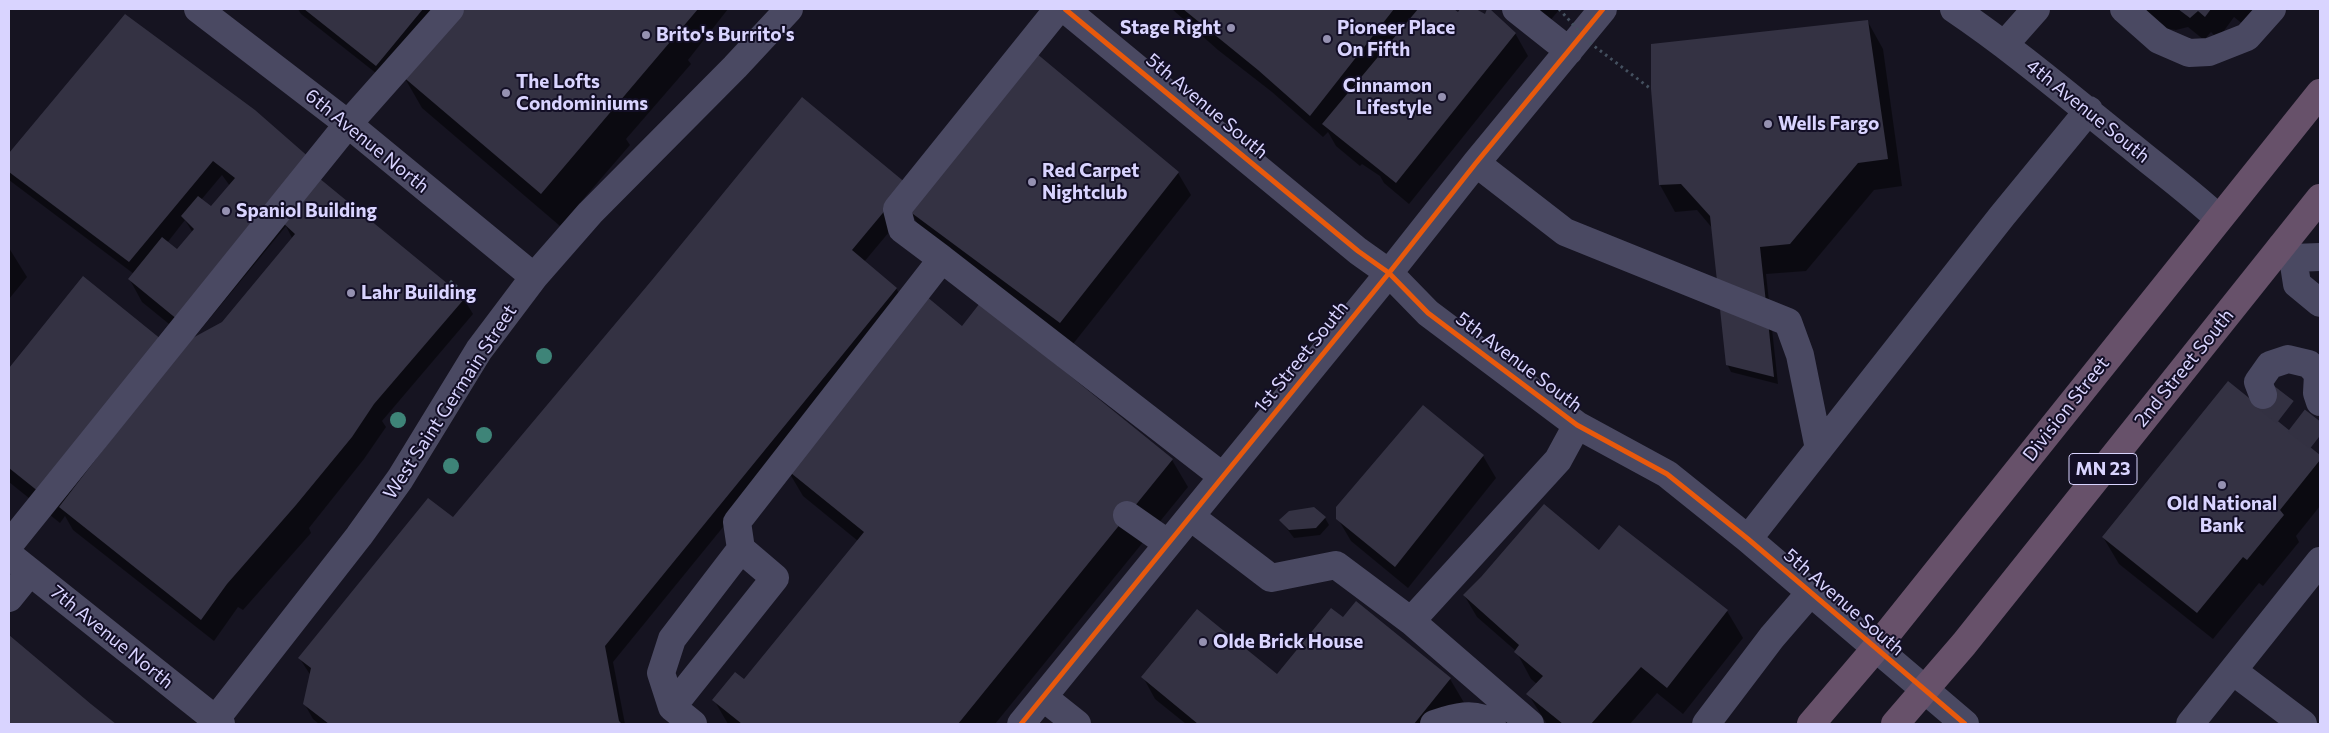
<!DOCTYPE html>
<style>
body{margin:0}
#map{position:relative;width:2329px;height:733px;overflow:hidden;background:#161421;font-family:Commissioner,sans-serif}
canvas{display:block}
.frame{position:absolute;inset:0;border:10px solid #d9d4ff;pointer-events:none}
</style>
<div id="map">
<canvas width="2329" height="733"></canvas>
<div class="frame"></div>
</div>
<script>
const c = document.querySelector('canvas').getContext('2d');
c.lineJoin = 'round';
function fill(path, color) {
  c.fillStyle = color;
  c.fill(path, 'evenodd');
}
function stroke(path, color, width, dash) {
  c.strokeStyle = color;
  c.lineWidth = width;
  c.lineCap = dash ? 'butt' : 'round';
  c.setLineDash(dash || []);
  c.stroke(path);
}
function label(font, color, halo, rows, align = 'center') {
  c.font = font + ' Commissioner,sans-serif';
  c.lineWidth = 4;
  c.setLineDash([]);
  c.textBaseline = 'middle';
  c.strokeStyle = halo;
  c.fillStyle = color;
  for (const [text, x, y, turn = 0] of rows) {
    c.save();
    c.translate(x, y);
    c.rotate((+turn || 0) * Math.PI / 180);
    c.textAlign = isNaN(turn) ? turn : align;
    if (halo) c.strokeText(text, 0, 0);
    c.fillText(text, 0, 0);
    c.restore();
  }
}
fill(new Path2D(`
 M 298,9 L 444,9 L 386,81 L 301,14 Z
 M 459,9 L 728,9 L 688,60 L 691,64 L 626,139 L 630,145 L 560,226 L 422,108 L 403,75 Z
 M 1172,9 L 1452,9 L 1458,14 L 1462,9 L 1473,9 L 1485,16 L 1488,9 L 1515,33 L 1528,56 L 1409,204 L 1384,183 L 1380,176 L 1362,164 L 1360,166 L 1336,146 L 1328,132 L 1323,137 L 1272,92 L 1218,50 Z
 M 1530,9 L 1560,9 L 1547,24 Z
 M 2146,9 L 2275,9 L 2255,34 L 2234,17 L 2218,39 L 2211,32 L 2204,40 L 2188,27 L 2176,30 L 2162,28 L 2152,20 Z
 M 125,16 L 310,159 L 322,182 L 464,299 L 473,314 L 382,421 L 386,427 L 364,459 L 309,528 L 311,533 L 243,610 L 238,607 L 214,641 L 73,530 L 65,516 L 60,523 L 9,482 L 9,370 L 83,278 L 166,344 L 190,341 L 142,302 L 130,280 L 134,274 L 9,180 L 9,155 ZM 222,175 L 230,186 L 211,208 L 201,200 ZM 185,220 L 193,233 L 177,251 L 167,243 ZM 286,226 L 292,238 L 223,323 L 192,340 Z
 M 1868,22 L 1883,49 L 1902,186 L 1874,190 L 1806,271 L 1766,274 L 1778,384 L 1731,372 L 1727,364 L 1713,229 L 1697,210 L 1675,212 L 1660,185 L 1652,89 Z
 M 1178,173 L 1191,195 L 1073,344 L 926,238 L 910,211 Z
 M 915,201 L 864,262 L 896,288 L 905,304 L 613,662 L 625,724 L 319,724 L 313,719 L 304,703 L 311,676 L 300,659 L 453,518 L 654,280 Z
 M 9,248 L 27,277 L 9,299 Z
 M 963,328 L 1172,460 L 1188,487 L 995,724 L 728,724 L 714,700 L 744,681 L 858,541 L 803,496 L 787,469 Z
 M 2229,383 L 2320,456 L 2320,506 L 2296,536 L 2299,542 L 2263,586 L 2259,583 L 2213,639 L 2119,564 L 2103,537 Z
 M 1483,456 L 1496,478 L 1408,588 L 1351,541 L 1338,519 Z
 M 1325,518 L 1329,525 L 1320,535 L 1294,538 L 1281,521 Z
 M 1619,527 L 1727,611 L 1743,638 L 1683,714 L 1657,693 L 1630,724 L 1547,724 L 1528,694 L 1537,684 L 1531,679 L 1516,651 L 1477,617 L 1464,595 L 1599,551 Z
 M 1357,603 L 1450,679 L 1466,706 L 1451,724 L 1186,724 L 1155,699 L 1143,677 L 1276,676 L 1343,619 Z
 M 9,636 L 115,724 L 9,724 Z`), '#0007');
fill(new Path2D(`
 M 304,9 L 423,9 L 376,66 Z
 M 458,9 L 698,9 L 541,194 L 401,75 Z
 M 1183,9 L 1394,9 L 1310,116 L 1258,70 Z
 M 1418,9 L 1454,9 L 1458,12 L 1460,9 L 1476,9 L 1485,14 L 1487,9 L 1490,9 L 1516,33 L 1396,183 L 1322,124 Z
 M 2178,9 L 2211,9 L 2205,17 L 2198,11 L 2190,18 Z
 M 125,14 L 255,110 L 311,159 L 178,320 L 128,279 L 162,237 L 177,249 L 194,229 L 181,216 L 198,196 L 211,206 L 235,178 L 213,161 L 129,262 L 9,172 L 9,153 Z
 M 1868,20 L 1888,159 L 1858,163 L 1790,244 L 1760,247 L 1774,377 L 1726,365 L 1710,216 L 1681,184 L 1659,185 L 1651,89 L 1651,44 Z
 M 1036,53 L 1179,172 L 1060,323 L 909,211 Z
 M 802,97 L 907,184 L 852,250 L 897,288 L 605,646 L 619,721 L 622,724 L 329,724 L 303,704 L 311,668 L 298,658 L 428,498 L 453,517 L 652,280 Z
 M 319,178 L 465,298 L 374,404 L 352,437 L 296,505 L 227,584 L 201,620 L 59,507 L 187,341 L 222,322 L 295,234 L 282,222 Z
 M 83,276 L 167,344 L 44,496 L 9,468 L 9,368 Z
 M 926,296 L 962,326 L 980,303 L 1173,459 L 958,724 L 742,724 L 712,700 L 735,672 L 744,679 L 864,532 L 786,469 Z
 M 2228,381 L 2320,455 L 2320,460 L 2280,510 L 2284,515 L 2247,560 L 2243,557 L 2197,613 L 2102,537 Z
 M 1423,405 L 1484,455 L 1395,567 L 1336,519 L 1336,507 Z
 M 1544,504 L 1599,550 L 1619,525 L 1728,610 L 1667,688 L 1641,667 L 1591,724 L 1563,724 L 1526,694 L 1543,676 L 1514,652 L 1519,645 L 1463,595 L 1481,577 Z
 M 1314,507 L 1326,517 L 1316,528 L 1289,530 L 1279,520 L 1289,511 Z
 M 1356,601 L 1451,678 L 1414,724 L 1198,724 L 1141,677 L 1197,609 L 1277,674 L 1331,608 L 1343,617 Z
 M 9,635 L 91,704 L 116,724 L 9,724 Z`), '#343243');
stroke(new Path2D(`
 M 2263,395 L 2320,439`), '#333142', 28, [28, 14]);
stroke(new Path2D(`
 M 450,281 L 457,287`), '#44505f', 3, [2.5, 4]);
stroke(new Path2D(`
 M 198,9 L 348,124 L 534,277
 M 1065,9 L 1358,251 L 1389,273 L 1428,313 L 1577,425 L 1667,474 L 1748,539 L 1965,724
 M 1516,9 L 1569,51
 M 1954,9 C 2016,51 2072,99 2131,146 C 2160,170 2190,192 2218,218
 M 2124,9 L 2159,40 L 2189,53 L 2209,52 L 2247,37 L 2272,9
 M 2005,44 L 2036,9
 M 1476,163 L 1565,232 L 1788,322 L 1800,355 L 1819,449
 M 2281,247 L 2293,258 L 2297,284 L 2320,303
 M 2293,258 L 2320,257
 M 942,259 L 902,229 L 897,209 L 1058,9
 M 2263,395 L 2258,382 L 2270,365 L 2288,359 L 2309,364 L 2318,374 L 2317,393 L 2320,402
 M 1127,515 L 1167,543
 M 1191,517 L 1271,578 L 1336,565 L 1411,621 L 1530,724
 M 1748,539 L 2002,216 L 2089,110
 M 9,545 L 348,124 L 450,9
 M 9,555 L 221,724
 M 9,598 L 30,572
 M 1411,621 L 1558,460 L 1577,425
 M 2233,671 L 2303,724
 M 1043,697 L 1077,724
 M 672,707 L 775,578 L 741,549 L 737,522 L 942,259 L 1222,476
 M 212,724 L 359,536 L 400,479 L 479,350 L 534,277 L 590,213 L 735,67 L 789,9
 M 693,724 L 672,707 L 661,673 L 672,639 L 741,549
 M 1021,724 L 1389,273 L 1476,163 L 1603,9
 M 1434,724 C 1452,718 1475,710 1492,724
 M 1706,724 L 1772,637 L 1810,593
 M 2190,724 L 2320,561`), '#4a4962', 28);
stroke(new Path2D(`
 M 1811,724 L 1875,649 L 2320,93
 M 1895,724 L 1964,644 L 2320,198`), '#67516a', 28);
stroke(new Path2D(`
 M 1559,9 L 1590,43 L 1651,89`), '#44505f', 3, [2.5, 4]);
stroke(new Path2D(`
 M 1065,9 L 1358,251 L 1389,273 L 1428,313 L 1577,425 L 1667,474 L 1748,539 L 1965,724
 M 1021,724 L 1389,273 L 1476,163 L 1603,9`), '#e8590c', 5);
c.fillStyle = '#3e8478';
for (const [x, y] of [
 [544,356],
 [398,420],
 [484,435],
 [451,466]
]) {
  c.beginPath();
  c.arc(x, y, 8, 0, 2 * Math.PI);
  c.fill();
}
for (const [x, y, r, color] of [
 [1231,28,5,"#9591b1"],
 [646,35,5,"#9591b1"],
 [1327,39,5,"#9591b1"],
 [506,93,5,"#9591b1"],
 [1442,97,5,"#9591b1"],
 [1768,124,5,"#9591b1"],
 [1032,182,5,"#9591b1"],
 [226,211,5,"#9591b1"],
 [351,293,5,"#9591b1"],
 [2222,485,5,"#9591b1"],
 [1203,642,5,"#9591b1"]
]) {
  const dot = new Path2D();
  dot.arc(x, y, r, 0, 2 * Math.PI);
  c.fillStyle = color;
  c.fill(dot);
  stroke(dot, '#130f26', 2);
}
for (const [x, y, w] of [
 [2103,469,68]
]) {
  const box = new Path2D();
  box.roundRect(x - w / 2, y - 15.5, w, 31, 4);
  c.fillStyle = '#130f26';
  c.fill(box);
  stroke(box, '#d9d4ff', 1);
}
label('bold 18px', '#d9d4ff', null, [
 ["MN 23",2103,469]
]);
label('bold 19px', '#d9d4ff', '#130f26', [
 ["Stage Right",1221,28,"right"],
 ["Pioneer Place",1337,28],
 ["On Fifth",1337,50],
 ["Brito's Burrito's",656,35],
 ["The Lofts",516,82],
 ["Condominiums",516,104],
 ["Cinnamon",1432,86,"right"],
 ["Lifestyle",1432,108,"right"],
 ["Wells Fargo",1778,124],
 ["Red Carpet",1042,171],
 ["Nightclub",1042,193],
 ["Spaniol Building",236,211],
 ["Lahr Building",361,293],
 ["Old National",2222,504,"center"],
 ["Bank",2222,526,"center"],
 ["Olde Brick House",1213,642]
], 'left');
label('19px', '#d9d4ff', '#130f26', [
 ["5th Avenue South",1207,106,40],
 ["4th Avenue South",2088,111,39],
 ["6th Avenue North",367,141,39],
 ["1st Street South",1301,357,-51],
 ["5th Avenue South",1519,362,37],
 ["2nd Street South",2184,368,-51],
 ["West Saint Germain Street",450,402,-57],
 ["Division Street",2066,409,-52],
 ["5th Avenue South",1844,602,41],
 ["7th Avenue North",112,637,39]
]);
</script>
